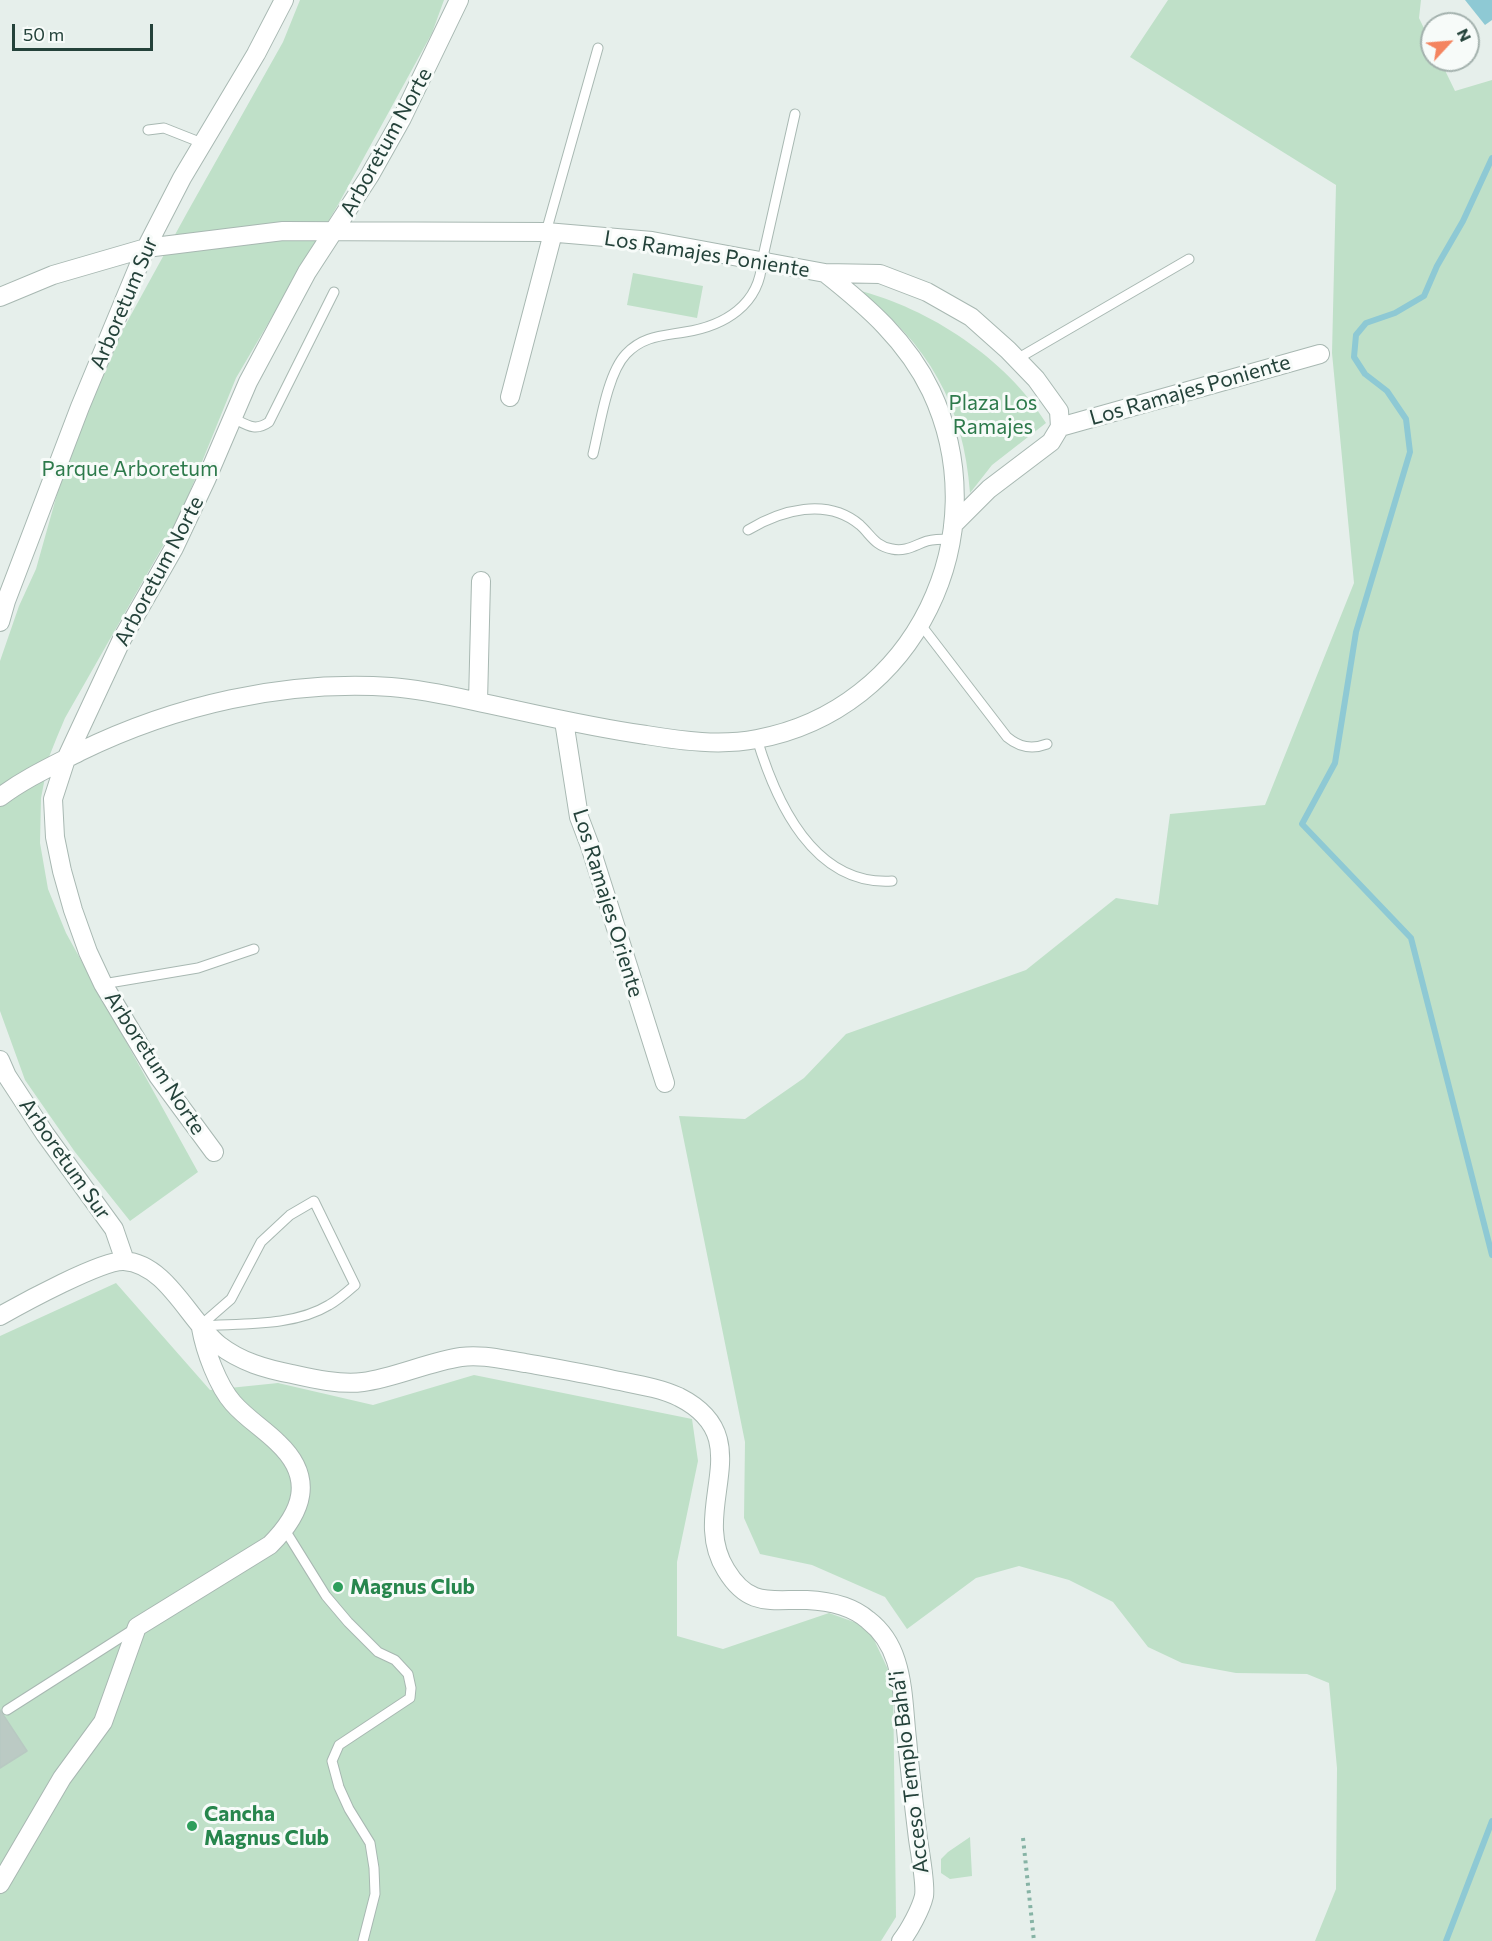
<!DOCTYPE html>
<meta charset="utf-8">
<style>
body{margin:0}
#map{position:relative;width:1492px;height:1941px;overflow:hidden;background:#e6efeb;font-family:Commissioner,sans-serif}
canvas{display:block}
.north{position:absolute;left:1420px;top:12px;width:60px;height:60px;box-sizing:border-box;background:#f7fbf9;border:2px solid #a3b1ad;border-radius:50%;rotate:64deg;font-size:16px;font-weight:700;line-height:24px;text-align:center;color:#24423a}
.north::after{content:'';display:block;margin:auto;width:21px;height:27px;background:#f4845f;clip-path:polygon(50% 0,100% 100%,50% 72%,0 100%)}
.scale{position:absolute;left:12px;top:24px;width:141px;height:27px;box-sizing:border-box;border:3px solid #24423a;border-top:0;padding-left:8px;font-size:18px;line-height:21px;white-space:nowrap;color:#24423a;-webkit-text-stroke:4px #f7fbf9;paint-order:stroke}
</style>
<div id="map">
<canvas width="1492" height="1941"></canvas>
<div class="north">N</div>
<div class="scale">50 m</div>
</div>
<script>
const c = document.querySelector('canvas').getContext('2d');
c.lineJoin = 'round';
function fill(path, color) {
  c.fillStyle = color;
  c.fill(path, 'evenodd');
}
function stroke(path, color, width, dash) {
  c.strokeStyle = color;
  c.lineWidth = width;
  c.lineCap = dash ? 'butt' : 'round';
  c.setLineDash(dash || []);
  c.stroke(path);
}
function label(font, color, halo, rows, align = 'center') {
  c.font = font + ' Commissioner,sans-serif';
  c.lineWidth = 6;
  c.setLineDash([]);
  c.textBaseline = 'middle';
  c.strokeStyle = halo;
  c.fillStyle = color;
  for (const [text, x, y, turn = 0] of rows) {
    c.save();
    c.translate(x, y);
    c.rotate((+turn || 0) * Math.PI / 180);
    c.textAlign = isNaN(turn) ? turn : align;
    if (halo) c.strokeText(text, 0, 0);
    c.fillText(text, 0, 0);
    c.restore();
  }
}
fill(new Path2D(`
 M 300,0 L 444,0 L 432,33 L 339,203 L 236,378 L 180,516 L 65,718 L 57,737 L 49,757 L 41,798 L 40,843 L 48,889 L 66,933 L 198,1172 L 130,1221 L 75,1152 L 25,1080 L 0,1011 L 0,661 L 19,606 L 36,569 L 70,448 L 115,344 L 188,211 L 283,42 Z
 M 1168,0 L 1421,0 L 1419,18 L 1432,45 L 1432,60 L 1440,60 L 1455,91 L 1492,80 L 1492,1941 L 1315,1941 L 1336,1889 L 1337,1768 L 1329,1683 L 1307,1674 L 1236,1673 L 1182,1663 L 1148,1647 L 1113,1602 L 1069,1580 L 1019,1566 L 976,1578 L 907,1629 L 885,1597 L 812,1565 L 760,1554 L 744,1518 L 745,1442 L 679,1116 L 745,1119 L 804,1078 L 846,1034 L 1026,970 L 1116,898 L 1158,905 L 1170,814 L 1265,805 L 1354,583 L 1332,353 L 1336,185 L 1130,57 Z
 M 633,273 L 703,286 L 697,318 L 627,305 Z
 M 857,290 C 929,308 1007,359 1046,423 L 992,465 L 970,493 C 964,406 928,342 857,290 Z
 M 116,1283 L 210,1390 L 278,1383 L 373,1405 L 474,1375 L 692,1419 L 698,1461 L 677,1562 L 677,1636 L 723,1649 L 829,1613 L 868,1627 L 893,1680 L 896,1917 L 881,1941 L 0,1941 L 0,1336 Z
 M 970,1837 L 972,1876 L 950,1879 L 941,1873 L 941,1859 L 948,1852 Z`), '#bfe0c8');
fill(new Path2D(`
 M 1465,0 L 1492,0 L 1492,20 L 1485,25 Z`), '#8ec9d4');
stroke(new Path2D(`
 M 1492,158 L 1463,221 L 1437,266 L 1424,296 L 1395,313 L 1366,323 L 1356,335 L 1354,357 L 1365,374 L 1387,391 L 1406,419 L 1410,452 L 1356,632 L 1335,763 L 1302,824 L 1411,938 L 1492,1255
 M 1446,1941 L 1492,1821`), '#8ec9d4', 6);
const building = new Path2D(`
 M 0,1710 L 27,1751 L 0,1768 Z`);
fill(building, '#bbcac4');
stroke(building, '#b8c9c2', 1.5);
const lane = new Path2D(`
 M 148,130 L 164,128 L 202,143
 M 546,232 L 598,48
 M 1017,359 L 1189,259
 M 233,418 C 247,425 255,432 269,422 L 334,292
 M 593,454 C 600,426 607,374 626,354 C 643,336 662,336 685,332 C 724,326 760,305 762,261 L 795,114
 M 748,530 C 781,510 827,497 860,525 C 871,535 875,546 892,549 C 906,552 915,545 927,541 C 935,539 942,539 950,539
 M 921,625 L 1007,737 C 1019,747 1031,750 1047,744
 M 757,739 C 776,802 814,886 892,881
 M 103,984 L 198,968 L 254,949
 M 314,1201 L 355,1285 C 347,1292 338,1300 329,1305 C 293,1327 241,1323 200,1326 L 231,1299 L 261,1242 L 290,1215 Z
 M 285,1530 L 326,1596 L 348,1622 L 378,1652 L 395,1660 L 408,1674 L 411,1688 L 410,1698 L 339,1745 L 332,1761 L 339,1787 L 349,1809 L 370,1843 L 374,1868 L 375,1894 L 363,1941
 M 7,1710 L 134,1629`);
const street = new Path2D(`
 M 0,297 L 53,275 L 146,248 L 283,231 L 546,232 L 652,241 L 825,273 L 880,274 L 927,292 L 971,317 L 1008,350 L 1036,379 L 1059,411 L 1060,427 L 1051,442 L 989,489 L 953,525
 M 510,397 L 553,233
 M 1060,427 L 1320,354
 M 0,622 L 6,601 L 80,407 L 146,248 L 182,178 L 256,54 L 284,0
 M 478,702 L 481,581
 M 564,721 L 579,817 L 590,846 L 665,1083
 M 0,797 C 24,779 52,766 79,752 C 175,705 284,680 391,687 C 418,689 447,695 474,701 C 531,713 588,727 646,735 C 683,741 720,746 757,739 C 915,710 999,535 931,391 C 907,341 868,307 825,273
 M 0,1060 L 7,1076 L 45,1134 L 114,1229 L 125,1261
 M 214,1152 L 158,1076 L 103,984 L 88,952 L 73,910 L 62,871 L 55,837 L 53,799 L 66,759 L 122,639 L 174,548 L 206,480 L 248,382 L 307,272 L 370,175 L 402,118 L 459,0
 M 0,1316 C 23,1303 102,1260 124,1261 C 167,1264 189,1321 219,1345 C 241,1362 266,1369 292,1374 C 314,1379 341,1385 363,1382 C 394,1378 428,1362 461,1357 C 482,1354 504,1360 525,1363 C 553,1368 582,1373 610,1379 C 633,1384 658,1387 679,1397 C 762,1439 687,1508 726,1570 C 749,1608 771,1599 807,1600 C 828,1601 852,1606 868,1620 C 881,1630 891,1645 896,1661 C 904,1686 904,1713 907,1739 C 910,1772 914,1806 918,1839 C 920,1853 926,1884 924,1896 C 921,1909 909,1931 901,1941
 M 0,1884 L 62,1778 L 103,1722 L 137,1627 L 270,1545 C 303,1512 315,1478 278,1443 C 264,1429 246,1418 233,1403 C 218,1386 205,1351 201,1328`);
stroke(lane, '#a8b8b2', 11);
stroke(street, '#a8b8b2', 20);
stroke(new Path2D(`
 M 1023,1838 L 1034,1941`), '#86b3a5', 4, [3, 4.5]);
stroke(lane, '#fff', 9);
stroke(street, '#fff', 18);
for (const [x, y, r, color] of [
 [338,1587,6,"#2e9e5b"],
 [192,1826,6,"#2e9e5b"]
]) {
  const dot = new Path2D();
  dot.arc(x, y, r, 0, 2 * Math.PI);
  c.fillStyle = color;
  c.fill(dot);
  stroke(dot, '#f7fbf9', 2);
}
label('21px', '#24423a', '#f7fbf9', [
 ["Arboretum Norte",386,142,-61],
 ["Los Ramajes Poniente",707,254,9],
 ["Arboretum Sur",124,303,-67],
 ["Los Ramajes Poniente",1190,390,-16],
 ["Arboretum Norte",159,571,-62],
 ["Los Ramajes Oriente",608,903,73],
 ["Arboretum Norte",155,1063,57],
 ["Arboretum Sur",65,1159,55],
 ["Acceso Templo Bahá'i",909,1772,-97]
]);
label('21px', '#2d7a4b', '#f7fbf9', [
 ["Plaza Los",993,403],
 ["Ramajes",993,427],
 ["Parque Arboretum",130,469]
]);
label('bold 21px', '#27864d', '#f7fbf9', [
 ["Magnus Club",350,1587],
 ["Cancha",204,1814],
 ["Magnus Club",204,1838]
], 'left');
</script>
